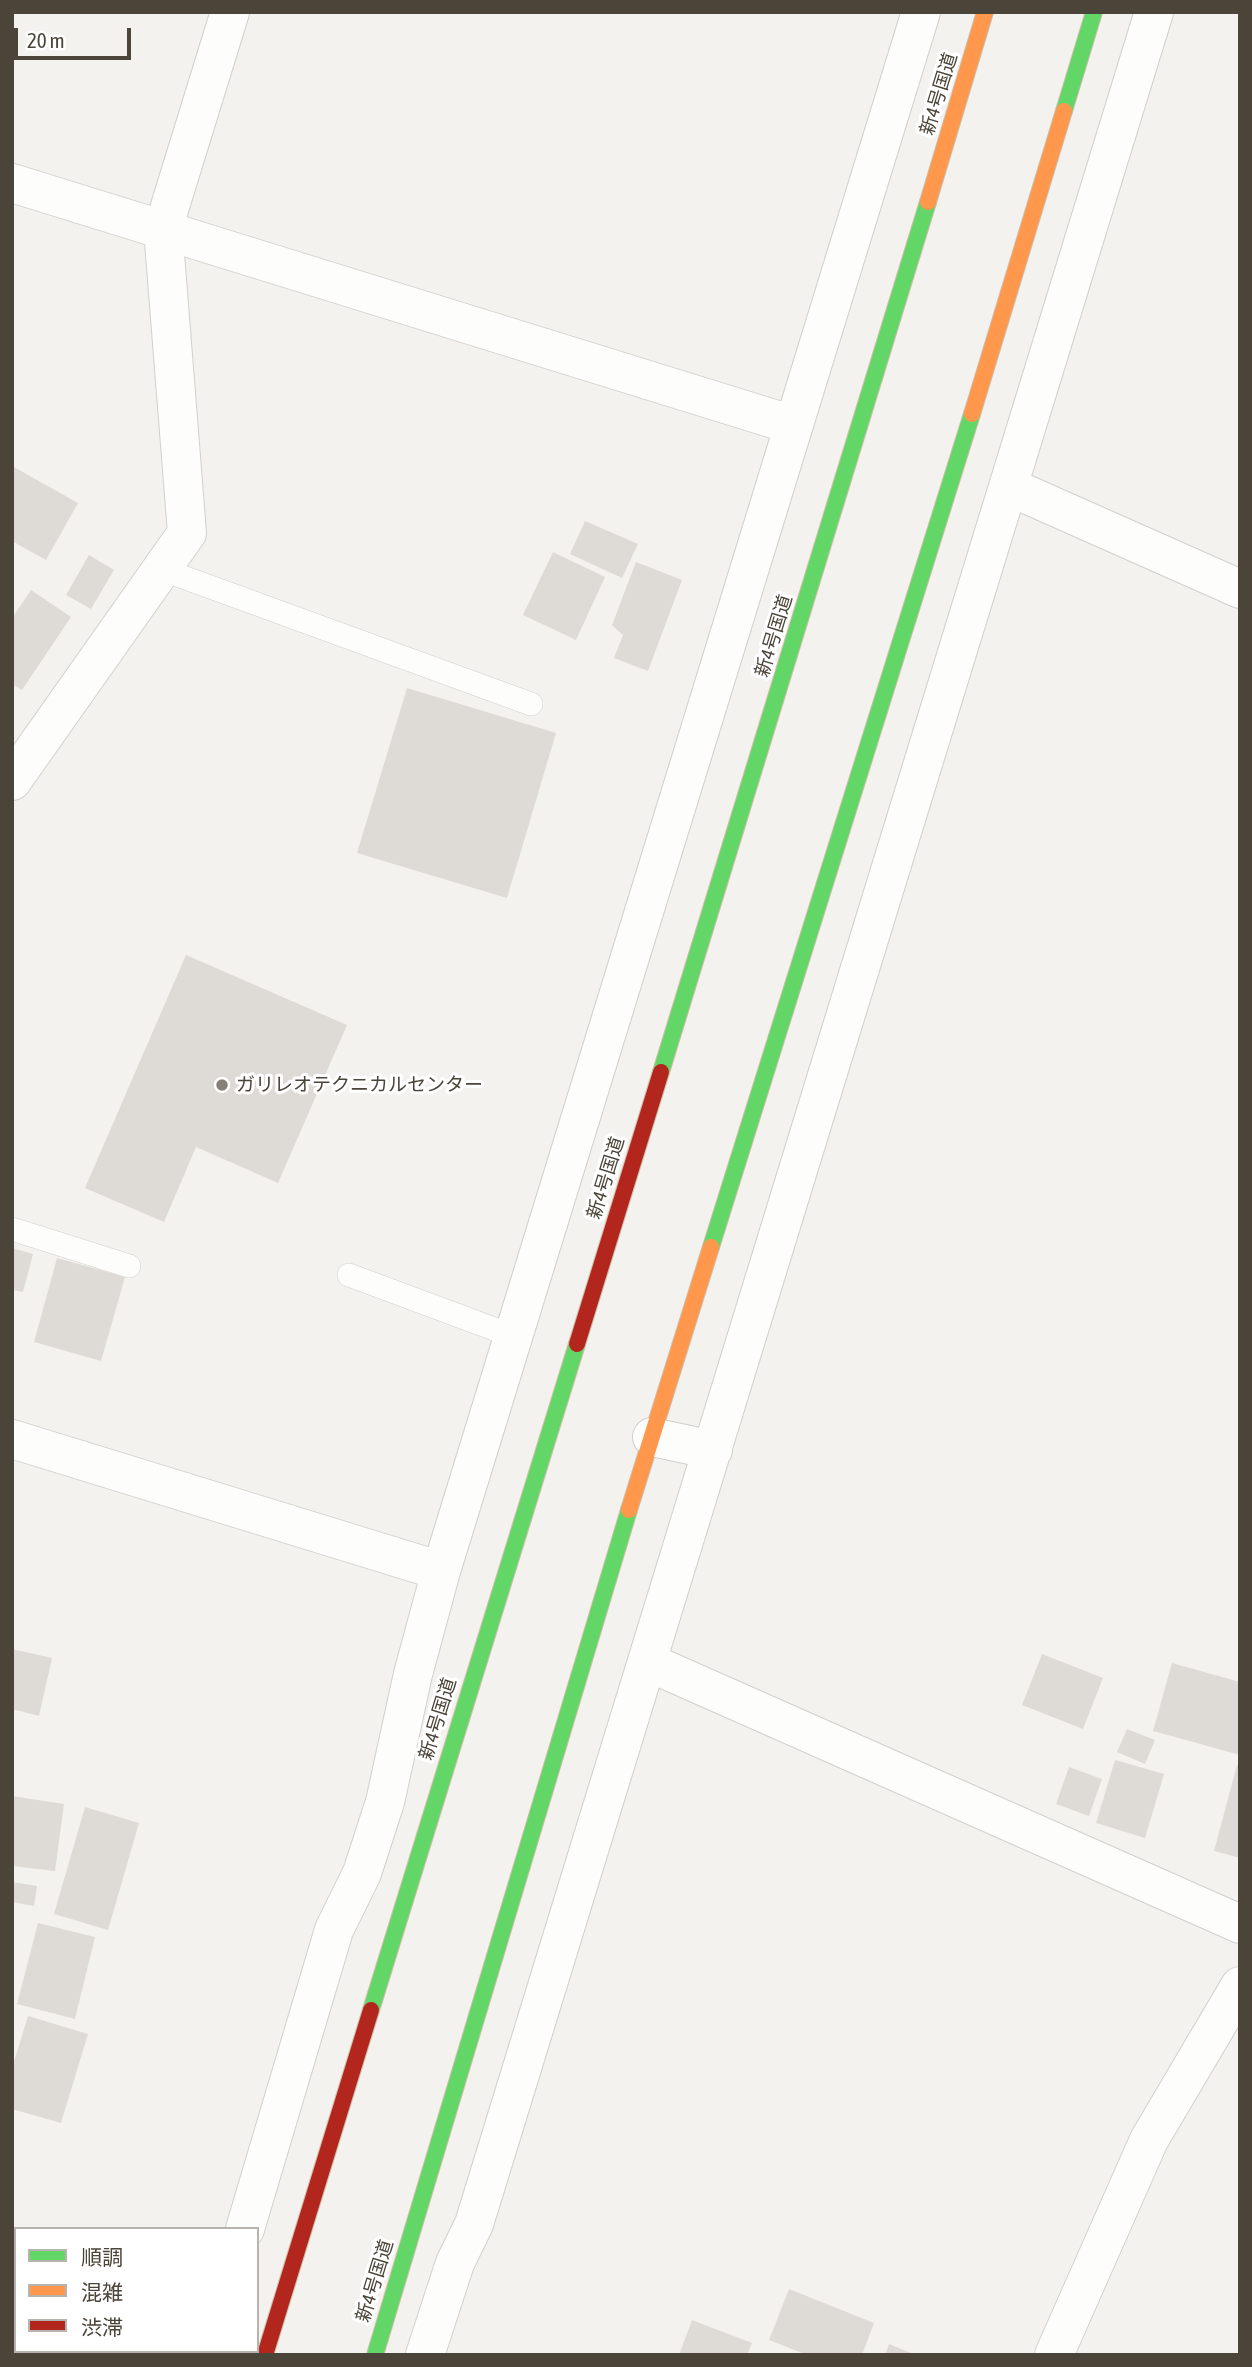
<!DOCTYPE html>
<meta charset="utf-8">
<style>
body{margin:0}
#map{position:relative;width:1252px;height:2367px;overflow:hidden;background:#f4f2ee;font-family:"Asap Condensed","Noto Sans JP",sans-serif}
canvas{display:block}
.frame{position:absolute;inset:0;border:14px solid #4b4439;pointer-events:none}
.legend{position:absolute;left:14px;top:2227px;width:245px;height:126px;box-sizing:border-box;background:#fff;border:2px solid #b7b4b0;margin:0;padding:9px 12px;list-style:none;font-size:21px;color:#4b4439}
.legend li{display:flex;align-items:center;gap:14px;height:35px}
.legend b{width:35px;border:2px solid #b7b4b0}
.scale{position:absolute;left:14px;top:28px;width:117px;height:32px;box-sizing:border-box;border:4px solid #4b4439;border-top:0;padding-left:9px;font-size:21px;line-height:24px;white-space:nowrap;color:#4b4439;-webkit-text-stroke:5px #fff;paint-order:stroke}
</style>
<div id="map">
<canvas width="1252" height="2367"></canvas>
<div class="frame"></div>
<ul class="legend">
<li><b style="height:9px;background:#63d668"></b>順調</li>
<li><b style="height:9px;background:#ff974d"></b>混雑</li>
<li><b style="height:9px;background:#b3261e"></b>渋滞</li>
</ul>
<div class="scale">20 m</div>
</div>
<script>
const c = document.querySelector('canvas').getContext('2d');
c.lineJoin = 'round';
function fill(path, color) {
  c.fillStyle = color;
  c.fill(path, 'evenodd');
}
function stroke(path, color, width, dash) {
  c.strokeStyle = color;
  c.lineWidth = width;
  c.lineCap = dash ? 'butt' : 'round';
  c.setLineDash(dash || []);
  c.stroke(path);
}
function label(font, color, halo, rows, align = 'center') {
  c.font = font + ' "Asap Condensed","Noto Sans JP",sans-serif';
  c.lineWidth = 6;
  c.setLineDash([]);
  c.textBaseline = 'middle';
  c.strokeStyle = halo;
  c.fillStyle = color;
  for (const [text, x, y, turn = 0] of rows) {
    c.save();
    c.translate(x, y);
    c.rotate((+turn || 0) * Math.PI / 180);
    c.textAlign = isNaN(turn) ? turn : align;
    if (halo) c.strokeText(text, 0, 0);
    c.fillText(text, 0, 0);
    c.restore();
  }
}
fill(new Path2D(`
 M 12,466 L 78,503 L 46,560 L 12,541 Z
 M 585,521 L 638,544 L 622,578 L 570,554 Z
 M 553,552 L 605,577 L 576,640 L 523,615 Z
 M 89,555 L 114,570 L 91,609 L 66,595 Z
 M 636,562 L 682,580 L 648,671 L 614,658 L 623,635 L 612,625 Z
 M 31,590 L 71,617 L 22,690 L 12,684 L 12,618 Z
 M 407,688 L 556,733 L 507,898 L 357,853 Z
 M 186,955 L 347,1025 L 278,1183 L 196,1147 L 164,1222 L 85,1188 Z
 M 12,1248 L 33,1254 L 23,1292 L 12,1290 Z
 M 57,1258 L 125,1277 L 101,1361 L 34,1342 Z
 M 12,1649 L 52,1658 L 39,1716 L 12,1709 Z
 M 1042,1654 L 1103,1678 L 1083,1729 L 1022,1705 Z
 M 1172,1663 L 1240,1682 L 1240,1755 L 1153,1731 Z
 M 1127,1729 L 1155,1740 L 1145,1764 L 1117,1752 Z
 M 1115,1760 L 1164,1774 L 1145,1838 L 1096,1823 Z
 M 1237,1765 L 1240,1766 L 1240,1858 L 1214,1851 Z
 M 1069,1767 L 1102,1779 L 1089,1816 L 1056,1804 Z
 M 12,1796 L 64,1804 L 55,1871 L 12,1866 Z
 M 85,1807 L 139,1823 L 108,1930 L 54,1914 Z
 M 12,1882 L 37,1886 L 34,1906 L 12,1902 Z
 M 38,1923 L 95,1937 L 75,2019 L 17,2004 Z
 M 28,2016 L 88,2034 L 61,2123 L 12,2109 L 12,2068 Z
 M 789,2289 L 874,2323 L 862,2355 L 807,2355 L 769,2340 Z
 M 692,2320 L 752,2343 L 747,2355 L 679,2355 Z
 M 889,2344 L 916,2355 L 885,2355 Z`), '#dedbd6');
const lane = new Path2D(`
 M 161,569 L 531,704
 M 12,1229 L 129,1266
 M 349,1275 L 513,1336`);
const street = new Path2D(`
 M 12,183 L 793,425
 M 1010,487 L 1240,589
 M 12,781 L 187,533 L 163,229 L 230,12
 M 652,1437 L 713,1450
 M 12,1439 L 441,1571
 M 648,1662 L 1240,1924
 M 245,2229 L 334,1930 L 362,1873 L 385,1802 L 413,1674 L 441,1571 L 921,12
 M 213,2355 L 214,2351
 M 425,2355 L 455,2263 L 474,2224 L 1154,12
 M 1054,2355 L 1149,2140 L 1240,1986`);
const fast = new Path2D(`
 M 1064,111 L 1094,12
 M 661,1072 L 928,202
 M 711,1247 L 972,414
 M 371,2010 L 577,1344
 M 375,2355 L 629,1510`);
const slow = new Path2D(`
 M 928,202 L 985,12
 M 972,414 L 1064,111
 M 629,1510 L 711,1247`);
const jam = new Path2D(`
 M 577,1344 L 661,1072
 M 265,2355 L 371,2010`);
stroke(lane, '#d2d0cb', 24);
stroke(street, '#d2d0cb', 40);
stroke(fast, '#ccbfa9', 18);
stroke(slow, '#ccbfa9', 18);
stroke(jam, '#ccbfa9', 18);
stroke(lane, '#fdfdfc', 23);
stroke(street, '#fdfdfc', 38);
stroke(fast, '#63d668', 16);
stroke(slow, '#ff974d', 16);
stroke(jam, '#b3261e', 16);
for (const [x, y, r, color] of [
 [222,1085,7,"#868178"]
]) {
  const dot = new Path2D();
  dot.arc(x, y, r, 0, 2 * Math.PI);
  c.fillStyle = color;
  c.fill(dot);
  stroke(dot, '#fff', 2.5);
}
label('19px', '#4b4439', '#fff', [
 ["新4号国道",939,94,-73],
 ["新4号国道",774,636,-73],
 ["新4号国道",606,1178,-73],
 ["新4号国道",438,1719,-73],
 ["新4号国道",375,2281,-73]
]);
label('19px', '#4b4439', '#fff', [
 ["ガリレオテクニカルセンター",236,1085]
], 'left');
</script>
